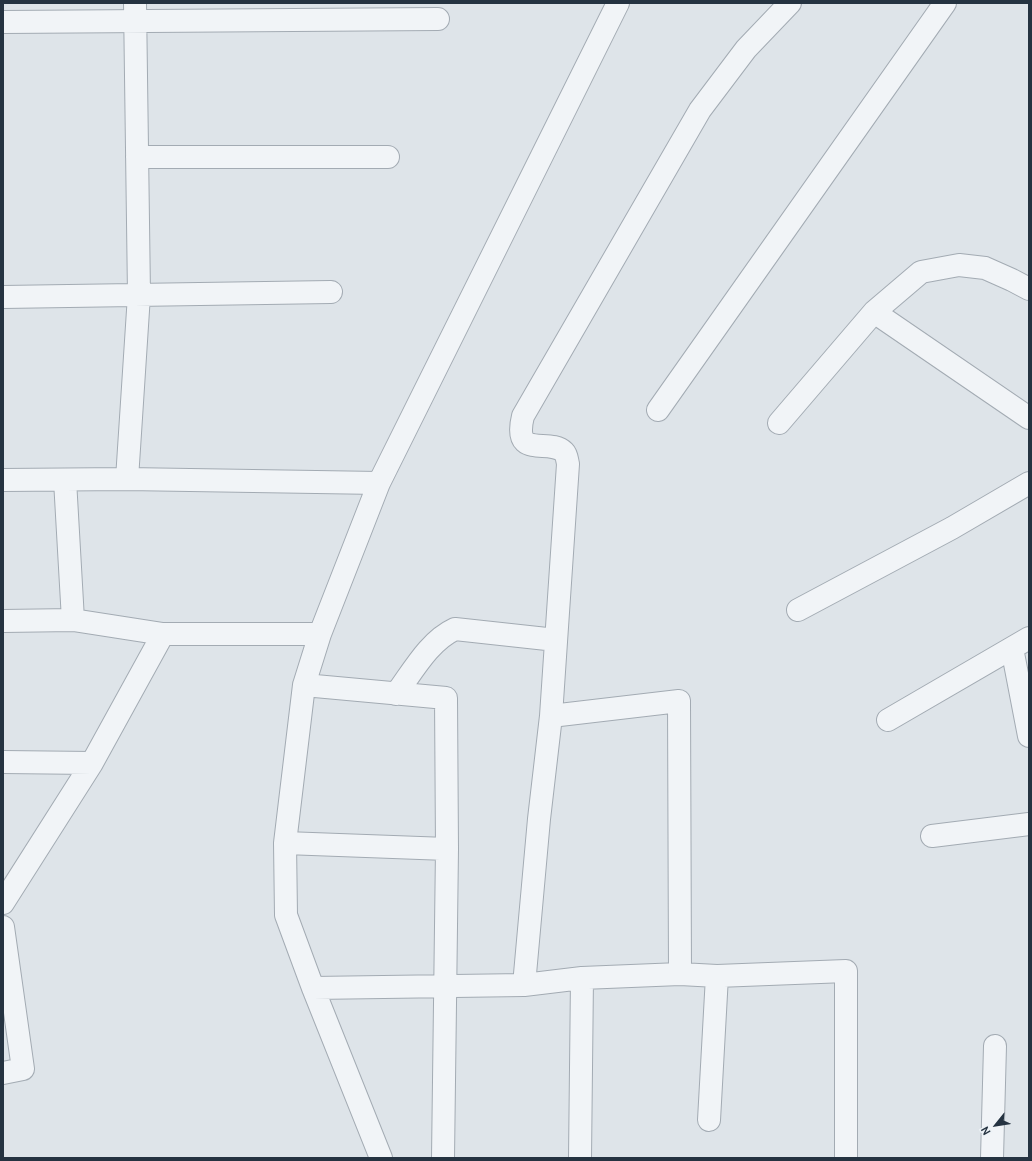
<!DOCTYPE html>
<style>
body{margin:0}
#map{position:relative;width:1032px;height:1161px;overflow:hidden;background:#dee4e9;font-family:Cabin,sans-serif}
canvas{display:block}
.frame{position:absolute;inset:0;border:4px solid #253341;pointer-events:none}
.north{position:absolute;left:976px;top:1105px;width:40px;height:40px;-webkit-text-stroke:3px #edf2f6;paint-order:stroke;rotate:240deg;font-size:11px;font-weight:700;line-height:16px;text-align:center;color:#253341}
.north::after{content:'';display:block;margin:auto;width:14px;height:18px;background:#253341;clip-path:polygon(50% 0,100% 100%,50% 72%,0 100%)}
</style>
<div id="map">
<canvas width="1032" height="1161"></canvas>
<div class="frame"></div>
<div class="north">N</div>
</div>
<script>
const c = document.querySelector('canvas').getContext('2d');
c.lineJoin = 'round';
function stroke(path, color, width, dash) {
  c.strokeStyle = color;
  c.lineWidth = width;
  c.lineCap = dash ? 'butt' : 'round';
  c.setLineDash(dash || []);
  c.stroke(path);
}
const minor = new Path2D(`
 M 3,22 L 438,19
 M 137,157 L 388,157
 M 3,297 L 331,292
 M 874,312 L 1029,418
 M 658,410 L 945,3
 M 779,423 L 874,312 L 921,272 L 959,265 L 985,268 L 1012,280 L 1029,289
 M 127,479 L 139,295 L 135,3
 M 3,480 L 127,479 L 379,483
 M 65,480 L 73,620
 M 798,610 L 952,528 L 1029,483
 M 3,621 L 73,620 L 163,634 L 320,634
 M 1012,648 L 1029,736
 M 304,685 L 446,698 L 447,849 L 443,1158
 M 396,694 C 413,671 429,641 455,629 L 556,640
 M 551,716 L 679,701 L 680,974
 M 888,720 L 1029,638
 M 3,762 L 92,763
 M 932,836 L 1029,824
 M 285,843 L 447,849
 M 3,903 L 92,763 L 163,634
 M 3,927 L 23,1069 L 3,1073
 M 524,985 L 539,819 L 551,716 L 568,464 C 567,460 567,455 564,452 C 549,437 512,461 523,416 L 700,110 L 746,49 L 790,3
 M 313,988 L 524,985 L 582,978 L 680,974 L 717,976 L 846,971 L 846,1158
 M 709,1120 L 717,976
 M 381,1158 L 313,988 L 286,915 L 285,843 L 304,685 L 320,634 L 379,483 L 618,3
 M 580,1158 L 582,978
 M 992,1158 L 995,1046`);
stroke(minor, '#a3abb3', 24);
stroke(minor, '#f1f4f7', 22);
</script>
